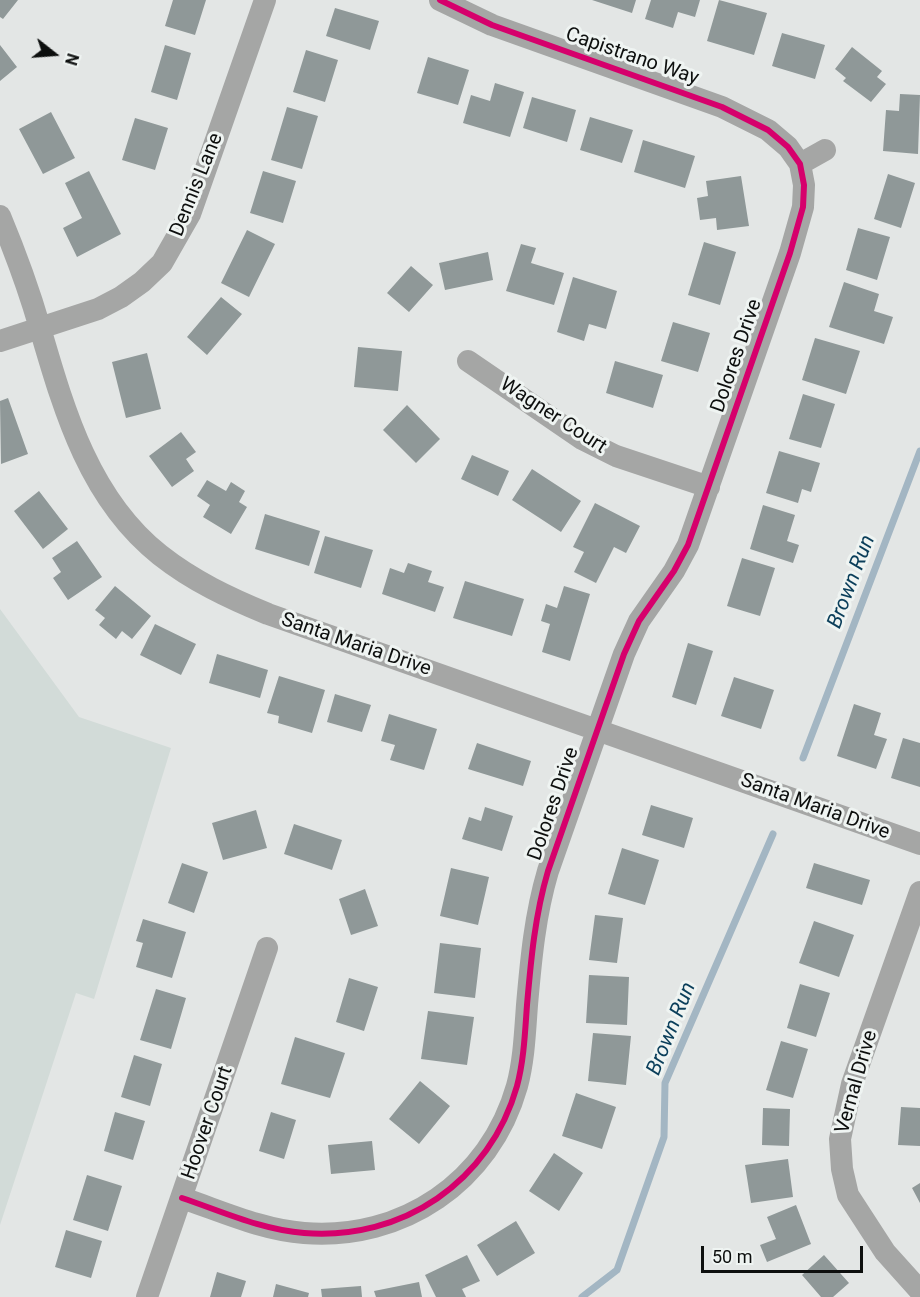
<!DOCTYPE html>
<style>
body{margin:0}
#map{position:relative;width:920px;height:1297px;overflow:hidden;background:#e3e6e5;font-family:Roboto,sans-serif}
canvas{display:block}
.north{position:absolute;left:24px;top:24px;width:60px;height:60px;-webkit-text-stroke:4px #eff4f2;paint-order:stroke;rotate:107deg;font-size:16px;font-weight:700;line-height:24px;text-align:center;color:#0d0f0e}
.north::after{content:'';display:block;margin:auto;width:21px;height:27px;background:#0d0f0e;clip-path:polygon(50% 0,100% 100%,50% 72%,0 100%)}
.scale{position:absolute;left:701px;top:1246px;width:162px;height:27px;box-sizing:border-box;border:3px solid #0d0f0e;border-top:0;padding-left:8px;font-size:18px;line-height:21px;white-space:nowrap;color:#0d0f0e;-webkit-text-stroke:4px #eff4f2;paint-order:stroke}
</style>
<div id="map">
<canvas width="920" height="1297"></canvas>
<div class="north">N</div>
<div class="scale">50 m</div>
</div>
<script>
const c = document.querySelector('canvas').getContext('2d');
c.lineJoin = 'round';
function fill(path, color) {
  c.fillStyle = color;
  c.fill(path, 'evenodd');
}
function stroke(path, color, width, dash) {
  c.strokeStyle = color;
  c.lineWidth = width;
  c.lineCap = dash ? 'butt' : 'round';
  c.setLineDash(dash || []);
  c.stroke(path);
}
function label(font, color, halo, rows, align = 'center') {
  c.font = font + ' Roboto,sans-serif';
  c.lineWidth = 6;
  c.setLineDash([]);
  c.textBaseline = 'middle';
  c.strokeStyle = halo;
  c.fillStyle = color;
  for (const [text, x, y, turn = 0] of rows) {
    c.save();
    c.translate(x, y);
    c.rotate((+turn || 0) * Math.PI / 180);
    c.textAlign = isNaN(turn) ? turn : align;
    if (halo) c.strokeText(text, 0, 0);
    c.fillText(text, 0, 0);
    c.restore();
  }
}
fill(new Path2D(`
 M 0,609 L 79,717 L 171,748 L 94,999 L 76,993 L 0,1225 Z`), '#d2dbd8');
stroke(new Path2D(`
 M 803,758 L 920,451
 M 582,1297 L 617,1270 L 664,1137 L 665,1083 L 773,834`), '#a3b6c3', 7);
fill(new Path2D(`
 M 0,0 L 18,0 L 3,19 L 0,17 Z
 M 173,0 L 206,0 L 195,35 L 165,26 Z
 M 592,0 L 636,0 L 632,13 Z
 M 651,0 L 700,0 L 695,17 L 678,12 L 673,28 L 645,19 Z
 M 719,0 L 767,13 L 754,55 L 707,41 Z
 M 335,8 L 379,21 L 370,50 L 326,36 Z
 M 782,33 L 825,45 L 815,79 L 772,66 Z
 M 0,45 L 17,67 L 0,81 Z
 M 165,45 L 191,53 L 177,100 L 151,92 Z
 M 852,47 L 882,71 L 877,77 L 886,84 L 871,102 L 843,81 L 846,78 L 835,69 Z
 M 306,50 L 338,60 L 325,102 L 293,92 Z
 M 428,57 L 469,70 L 458,105 L 417,93 Z
 M 495,83 L 524,92 L 510,137 L 463,123 L 471,95 L 490,101 Z
 M 900,94 L 920,95 L 918,154 L 883,151 L 886,110 L 899,111 Z
 M 532,97 L 576,110 L 567,142 L 523,128 Z
 M 287,107 L 318,116 L 302,169 L 271,160 Z
 M 51,112 L 75,158 L 43,174 L 19,129 Z
 M 590,117 L 633,130 L 622,163 L 580,150 Z
 M 135,118 L 168,128 L 155,170 L 122,160 Z
 M 643,140 L 695,156 L 685,188 L 634,172 Z
 M 89,171 L 121,234 L 77,257 L 63,228 L 82,218 L 65,183 Z
 M 263,171 L 296,181 L 283,223 L 250,213 Z
 M 888,174 L 915,183 L 901,228 L 874,219 Z
 M 741,176 L 749,226 L 717,230 L 716,218 L 700,220 L 697,198 L 708,196 L 706,181 Z
 M 858,228 L 890,237 L 877,280 L 846,270 Z
 M 247,230 L 275,244 L 249,297 L 221,283 Z
 M 704,242 L 736,252 L 720,305 L 688,295 Z
 M 521,244 L 536,248 L 531,263 L 564,273 L 554,305 L 506,291 Z
 M 488,252 L 493,280 L 445,290 L 439,263 Z
 M 411,266 L 433,285 L 409,312 L 387,293 Z
 M 573,277 L 617,291 L 606,329 L 589,324 L 584,341 L 557,332 Z
 M 844,282 L 879,294 L 874,311 L 893,317 L 884,344 L 829,327 Z
 M 221,297 L 242,314 L 207,355 L 187,337 Z
 M 673,322 L 710,333 L 698,372 L 661,361 Z
 M 815,338 L 860,351 L 846,394 L 802,380 Z
 M 358,347 L 402,351 L 398,391 L 354,387 Z
 M 147,353 L 161,409 L 126,418 L 112,362 Z
 M 615,361 L 663,375 L 653,408 L 606,393 Z
 M 803,394 L 835,404 L 821,448 L 789,439 Z
 M 8,398 L 28,454 L 1,464 L 0,401 Z
 M 407,405 L 440,439 L 416,463 L 383,430 Z
 M 181,432 L 196,452 L 186,459 L 194,471 L 172,487 L 149,456 Z
 M 779,451 L 820,463 L 811,492 L 802,489 L 798,503 L 766,493 Z
 M 472,455 L 509,471 L 498,496 L 461,479 Z
 M 532,469 L 581,501 L 561,532 L 512,500 Z
 M 207,480 L 226,491 L 231,482 L 245,491 L 239,502 L 247,507 L 231,534 L 203,517 L 210,505 L 197,496 Z
 M 39,491 L 68,529 L 43,549 L 14,511 Z
 M 595,503 L 640,526 L 626,553 L 614,547 L 596,583 L 574,572 L 584,552 L 573,547 Z
 M 763,505 L 795,515 L 787,541 L 799,545 L 793,563 L 750,549 Z
 M 265,514 L 320,531 L 309,566 L 255,549 Z
 M 325,536 L 373,550 L 361,588 L 314,573 Z
 M 77,541 L 102,577 L 68,600 L 53,578 L 61,572 L 52,558 Z
 M 742,558 L 775,568 L 760,616 L 727,606 Z
 M 408,563 L 432,571 L 428,582 L 444,587 L 435,612 L 382,594 L 390,568 L 404,573 Z
 M 465,581 L 524,599 L 512,636 L 453,618 Z
 M 115,586 L 151,616 L 132,639 L 122,631 L 116,639 L 99,625 L 105,618 L 95,610 Z
 M 564,586 L 590,594 L 570,661 L 542,652 L 550,624 L 541,621 L 546,604 L 557,608 Z
 M 155,624 L 196,644 L 181,675 L 140,655 Z
 M 688,643 L 713,651 L 696,705 L 672,697 Z
 M 217,654 L 268,670 L 260,698 L 209,683 Z
 M 279,676 L 325,690 L 312,733 L 278,723 L 279,716 L 267,713 Z
 M 734,677 L 774,690 L 761,729 L 721,716 Z
 M 335,694 L 371,705 L 362,732 L 327,722 Z
 M 854,704 L 881,713 L 874,735 L 887,739 L 876,769 L 837,756 Z
 M 389,714 L 437,729 L 424,770 L 390,760 L 395,745 L 381,741 Z
 M 903,738 L 920,743 L 920,787 L 891,778 Z
 M 477,743 L 531,761 L 523,786 L 468,769 Z
 M 651,805 L 693,818 L 684,848 L 642,835 Z
 M 485,807 L 513,816 L 502,851 L 462,839 L 469,817 L 481,821 Z
 M 256,810 L 267,848 L 223,860 L 212,823 Z
 M 294,824 L 342,840 L 332,870 L 284,854 Z
 M 622,848 L 659,860 L 645,905 L 608,894 Z
 M 182,863 L 208,872 L 194,913 L 168,903 Z
 M 814,863 L 870,880 L 862,905 L 806,888 Z
 M 451,868 L 489,877 L 478,925 L 440,916 Z
 M 365,889 L 378,926 L 351,935 L 339,899 Z
 M 595,915 L 623,918 L 617,963 L 589,960 Z
 M 143,919 L 186,932 L 172,978 L 136,967 L 143,943 L 136,941 Z
 M 814,921 L 854,935 L 839,977 L 799,963 Z
 M 440,943 L 481,948 L 475,998 L 434,993 Z
 M 589,975 L 629,977 L 627,1025 L 586,1023 Z
 M 349,978 L 378,987 L 364,1031 L 336,1022 Z
 M 800,984 L 830,993 L 816,1037 L 787,1028 Z
 M 156,989 L 186,998 L 171,1049 L 140,1040 Z
 M 428,1011 L 474,1017 L 467,1065 L 421,1059 Z
 M 593,1033 L 631,1036 L 626,1085 L 588,1081 Z
 M 295,1037 L 345,1053 L 330,1098 L 281,1084 Z
 M 781,1041 L 808,1049 L 793,1098 L 766,1090 Z
 M 134,1055 L 162,1064 L 150,1106 L 121,1097 Z
 M 420,1081 L 450,1106 L 419,1144 L 389,1119 Z
 M 576,1093 L 616,1107 L 602,1149 L 562,1136 Z
 M 901,1107 L 920,1108 L 920,1146 L 898,1145 Z
 M 763,1108 L 790,1109 L 789,1146 L 762,1145 Z
 M 115,1112 L 145,1121 L 133,1160 L 104,1151 Z
 M 271,1112 L 296,1120 L 284,1159 L 259,1151 Z
 M 372,1141 L 375,1170 L 331,1174 L 328,1145 Z
 M 554,1153 L 583,1173 L 559,1211 L 529,1191 Z
 M 788,1159 L 793,1197 L 751,1203 L 745,1165 Z
 M 87,1175 L 122,1186 L 108,1231 L 73,1220 Z
 M 920,1183 L 920,1203 L 912,1188 Z
 M 796,1205 L 811,1244 L 767,1262 L 760,1245 L 776,1239 L 767,1217 Z
 M 516,1221 L 535,1253 L 497,1276 L 477,1245 Z
 M 66,1230 L 102,1241 L 91,1278 L 55,1267 Z
 M 467,1255 L 480,1281 L 462,1289 L 466,1297 L 436,1297 L 425,1275 Z
 M 824,1255 L 849,1283 L 833,1297 L 821,1297 L 802,1275 Z
 M 217,1272 L 246,1281 L 241,1297 L 210,1297 Z
 M 419,1282 L 422,1297 L 376,1297 L 374,1291 Z
 M 276,1284 L 309,1293 L 308,1297 L 273,1297 Z
 M 361,1286 L 362,1297 L 322,1297 L 321,1289 Z`), '#8f9898');
stroke(new Path2D(`
 M 800,164 L 825,150
 M 0,216 C 15,252 29,290 40,328 C 64,410 89,499 160,555 C 193,581 229,598 268,614 L 920,844
 M 0,341 L 98,309 L 121,297 L 142,282 L 162,263 L 190,214 L 265,0
 M 468,361 L 582,439 L 616,456 L 709,487
 M 920,892 L 852,1084 L 840,1139 L 842,1169 L 848,1195 L 885,1252 L 920,1291
 M 182,1198 C 221,1211 262,1230 304,1233 C 402,1241 490,1182 517,1086 C 524,1060 525,1032 527,1005 C 531,959 535,915 548,871 L 624,654 L 639,621 L 674,571 L 688,545 L 790,253 L 803,207 L 804,185 L 800,164 L 788,147 L 768,130 L 722,107 L 492,25 L 440,0
 M 147,1297 L 267,948`), '#a5a6a5', 22);
stroke(new Path2D(`
 M 182,1198 C 221,1211 262,1230 304,1233 C 402,1241 490,1182 517,1086 C 524,1060 525,1032 527,1005 C 531,959 535,915 548,871 L 624,654 L 639,621 L 674,571 L 688,545 L 790,253 L 803,207 L 804,185 L 800,164 L 788,147 L 768,130 L 722,107 L 492,25 L 440,0`), '#d6006c', 6);
label('20px', '#0d0f0e', '#eff4f2', [
 ["Capistrano Way",632,57,19],
 ["Dennis Lane",197,185,-68],
 ["Dolores Drive",737,356,-71],
 ["Wagner Court",553,416,33],
 ["Santa Maria Drive",356,645,19],
 ["Dolores Drive",554,804,-71],
 ["Santa Maria Drive",815,807,20],
 ["Vernal Drive",857,1082,-74],
 ["Hoover Court",208,1123,-71]
]);
label('italic 21px', '#0a3e5a', '#eff4f2', [
 ["Brown Run",852,582,-69],
 ["Brown Run",672,1029,-68]
]);
</script>
